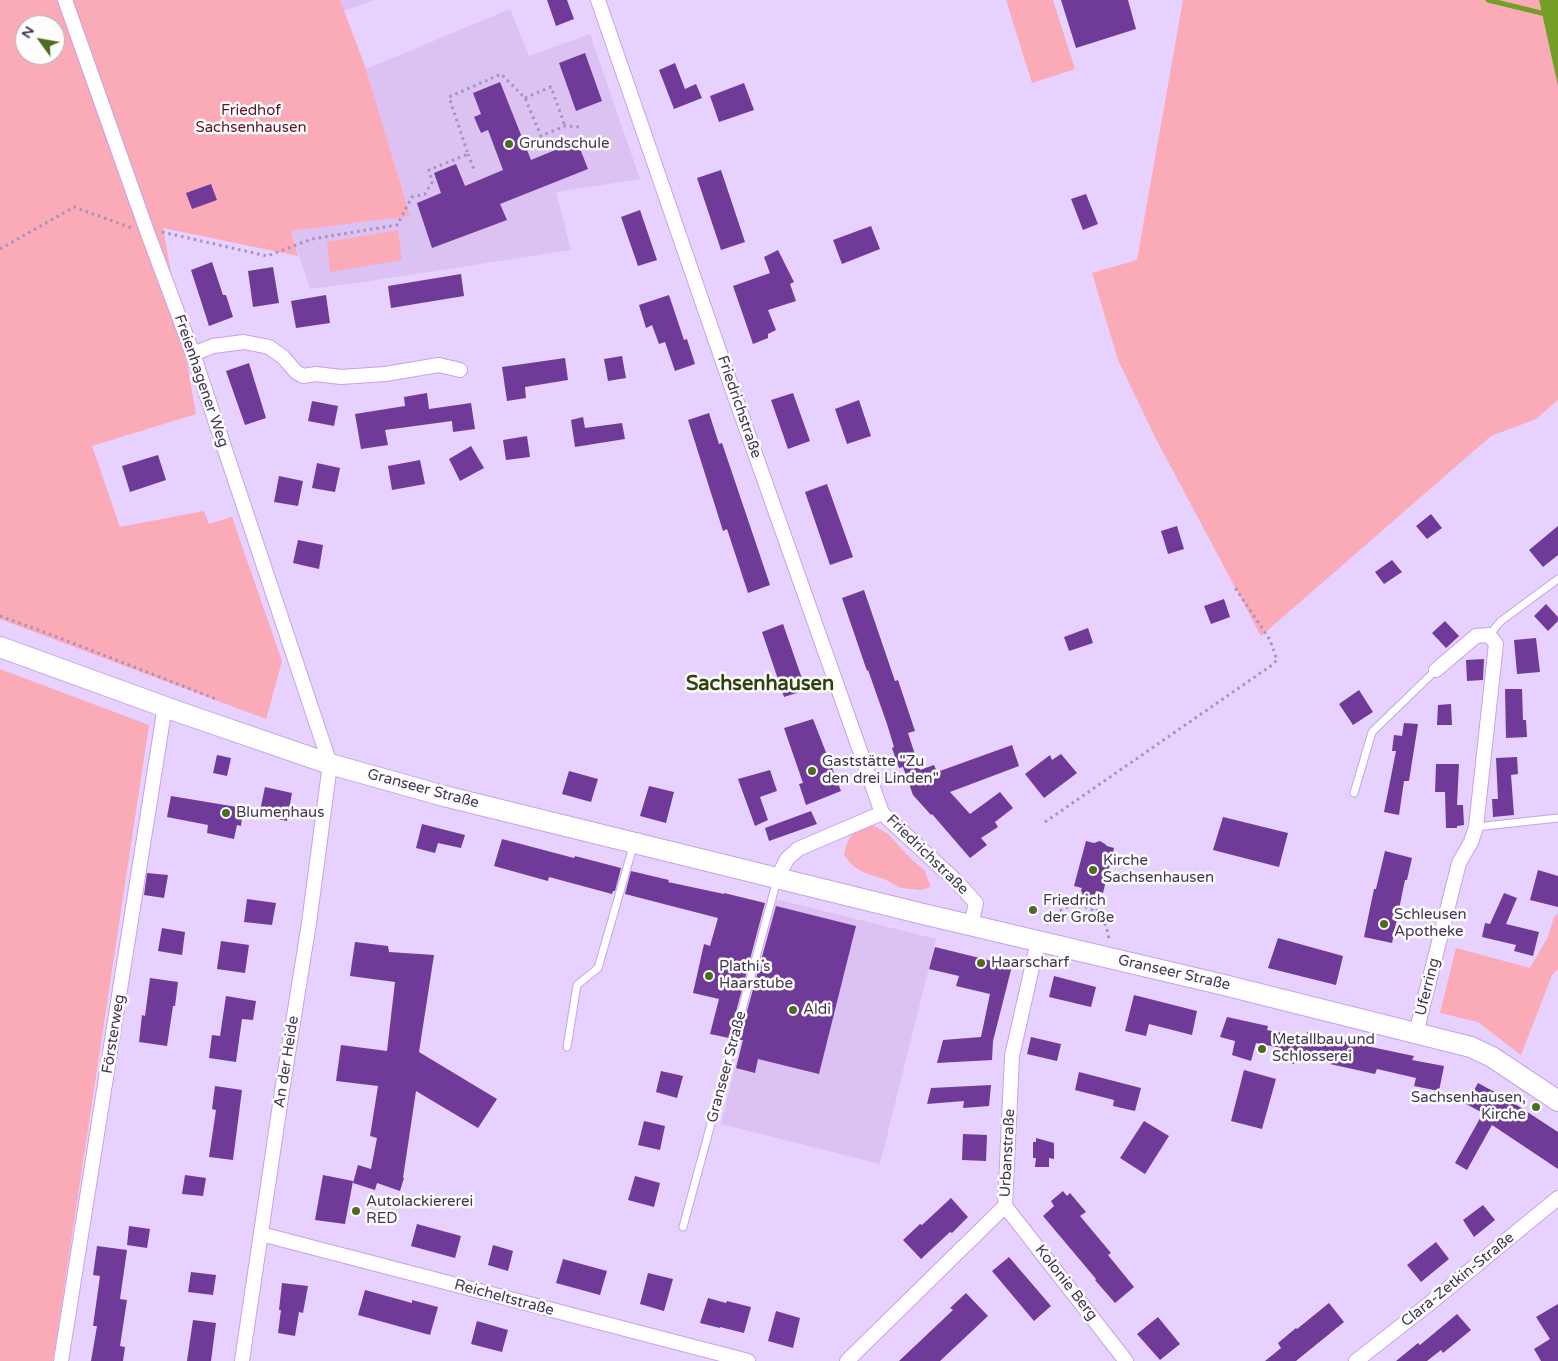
<!DOCTYPE html>
<meta charset="utf-8">
<style>
body{margin:0}
#map{position:relative;width:1558px;height:1361px;overflow:hidden;background:#e7d1fe;font-family:"Varela Round",sans-serif}
canvas{display:block}
.north{position:absolute;left:15px;top:15px;width:50px;height:50px;box-sizing:border-box;background:#fdfdfd;border:1px solid #b3adb9;border-radius:50%;rotate:302deg;font-size:14px;font-weight:700;line-height:20px;text-align:center;color:#443552}
.north::after{content:'';display:block;margin:auto;width:18px;height:22px;background:#4f6b1f;clip-path:polygon(50% 0,100% 100%,50% 72%,0 100%)}
</style>
<div id="map">
<canvas width="1558" height="1361"></canvas>
<div class="north">N</div>
</div>
<script>
const c = document.querySelector('canvas').getContext('2d');
c.lineJoin = 'round';
function fill(path, color) {
  c.fillStyle = color;
  c.fill(path, 'evenodd');
}
function stroke(path, color, width, dash) {
  c.strokeStyle = color;
  c.lineWidth = width;
  c.lineCap = dash ? 'butt' : 'round';
  c.setLineDash(dash || []);
  c.stroke(path);
}
function label(font, color, halo, rows, align = 'center') {
  c.font = font + ' "Varela Round",sans-serif';
  c.lineWidth = 5;
  c.setLineDash([]);
  c.textBaseline = 'middle';
  c.strokeStyle = halo;
  c.fillStyle = color;
  for (const [text, x, y, turn = 0] of rows) {
    c.save();
    c.translate(x, y);
    c.rotate((+turn || 0) * Math.PI / 180);
    c.textAlign = isNaN(turn) ? turn : align;
    if (halo) c.strokeText(text, 0, 0);
    c.fillText(text, 0, 0);
    c.restore();
  }
}
fill(new Path2D(`
 M 340,0 L 374,0 L 344,11 Z
 M 510,9 L 529,56 L 590,34 L 640,179 L 556,192 L 571,250 L 364,282 L 310,289 L 291,231 L 410,216 L 366,69 Z
 M 780,900 L 936,939 L 880,1164 L 721,1124 L 776,901 Z`), '#dbc2f3');
fill(new Path2D(`
 M 0,0 L 340,0 L 366,69 L 410,216 L 291,231 L 298,256 L 163,228 L 196,414 L 92,446 L 120,527 L 204,511 L 209,524 L 232,517 L 282,661 L 266,719 L 0,619 ZM 25,25 L 55,25 L 55,55 L 25,55 Z
 M 1006,0 L 1053,0 L 1075,69 L 1032,83 Z
 M 1183,0 L 1539,0 L 1558,86 L 1558,400 L 1536,419 L 1491,436 L 1261,636 L 1155,437 L 1118,360 L 1092,273 L 1137,260 Z
 M 398,230 L 402,260 L 330,272 L 327,242 Z
 M 0,669 L 149,725 L 53,1361 L 0,1361 Z
 M 873,825 L 888,834 L 912,860 L 924,870 L 931,887 L 920,890 L 901,888 L 884,879 L 865,873 L 854,867 L 844,855 C 849,834 852,831 873,825 Z
 M 1558,914 L 1558,969 L 1552,975 L 1521,1055 L 1478,1022 L 1440,1013 L 1456,948 L 1530,968 L 1548,937 L 1554,917 Z`), '#fbaab8');
fill(new Path2D(`
 M 1539,0 L 1558,0 L 1558,86 Z`), '#749f26');
stroke(new Path2D(`
 M 1488,0 L 1558,17`), '#749f26', 5);
fill(new Path2D(`
 M 547,0 L 567,0 L 574,19 L 556,26 Z
 M 1061,0 L 1128,0 L 1136,29 L 1076,48 Z
 M 585,53 L 602,101 L 576,111 L 559,63 Z
 M 675,63 L 685,89 L 696,84 L 702,98 L 674,109 L 659,70 Z
 M 500,82 L 531,160 L 577,141 L 588,169 L 500,204 L 507,220 L 432,248 L 417,203 L 441,193 L 434,173 L 456,164 L 465,186 L 503,170 L 488,130 L 481,133 L 474,117 L 481,114 L 473,93 Z
 M 744,83 L 754,110 L 719,122 L 710,96 Z
 M 721,170 L 745,242 L 721,250 L 697,178 Z
 M 211,184 L 217,200 L 192,209 L 186,193 Z
 M 1086,194 L 1098,224 L 1083,230 L 1071,199 Z
 M 640,210 L 657,260 L 638,266 L 621,217 Z
 M 871,226 L 880,249 L 842,264 L 833,240 Z
 M 778,250 L 794,282 L 790,284 L 796,301 L 768,310 L 776,330 L 768,334 L 768,338 L 753,344 L 733,286 L 770,273 L 764,257 Z
 M 212,262 L 223,295 L 226,295 L 233,317 L 209,326 L 191,270 Z
 M 273,267 L 279,303 L 253,307 L 248,271 Z
 M 461,274 L 464,296 L 391,308 L 388,286 Z
 M 326,295 L 330,323 L 296,328 L 291,301 Z
 M 669,295 L 684,340 L 687,339 L 695,364 L 675,371 L 665,342 L 659,344 L 652,325 L 646,328 L 639,305 Z
 M 622,356 L 626,378 L 608,381 L 604,359 Z
 M 565,358 L 568,380 L 525,387 L 526,398 L 507,401 L 502,367 Z
 M 249,363 L 266,418 L 245,425 L 226,371 Z
 M 427,393 L 429,409 L 471,403 L 475,429 L 453,432 L 452,421 L 385,430 L 388,445 L 361,449 L 355,414 L 405,406 L 404,397 Z
 M 793,393 L 810,441 L 788,449 L 771,400 Z
 M 859,400 L 871,436 L 847,444 L 835,409 Z
 M 312,401 L 338,406 L 334,426 L 308,421 Z
 M 709,413 L 719,444 L 722,443 L 770,585 L 748,593 L 727,529 L 723,531 L 688,420 Z
 M 583,417 L 585,428 L 622,423 L 625,439 L 575,447 L 571,420 Z
 M 527,436 L 530,457 L 506,460 L 503,440 Z
 M 471,446 L 484,468 L 460,481 L 449,459 Z
 M 158,455 L 166,480 L 130,492 L 122,466 Z
 M 420,460 L 425,484 L 392,490 L 388,466 Z
 M 317,463 L 340,468 L 335,492 L 312,488 Z
 M 279,476 L 303,481 L 298,506 L 274,502 Z
 M 827,484 L 853,557 L 830,565 L 805,492 Z
 M 1431,514 L 1442,528 L 1427,539 L 1416,526 Z
 M 1177,526 L 1184,549 L 1168,554 L 1161,531 Z
 M 1558,526 L 1558,555 L 1543,567 L 1529,550 Z
 M 298,540 L 323,545 L 319,569 L 293,563 Z
 M 1392,560 L 1402,572 L 1384,584 L 1375,572 Z
 M 864,590 L 895,681 L 898,680 L 915,731 L 908,733 L 920,770 L 934,765 L 937,772 L 1012,745 L 1019,766 L 950,792 L 970,814 L 1000,792 L 1013,808 L 995,822 L 998,827 L 981,838 L 987,845 L 970,858 L 932,814 L 931,815 L 913,795 L 903,767 L 899,768 L 892,748 L 894,747 L 887,724 L 868,670 L 867,671 L 842,598 Z
 M 1224,599 L 1230,617 L 1211,624 L 1204,606 Z
 M 1546,604 L 1558,617 L 1558,621 L 1548,631 L 1534,616 Z
 M 1445,621 L 1459,636 L 1446,648 L 1432,633 Z
 M 783,624 L 806,690 L 784,697 L 762,632 Z
 M 1088,628 L 1093,643 L 1069,651 L 1064,637 Z
 M 1536,638 L 1540,672 L 1517,674 L 1514,640 Z
 M 1484,659 L 1483,680 L 1467,681 L 1466,660 Z
 M 1505,689 L 1522,689 L 1523,720 L 1526,720 L 1527,737 L 1506,738 Z
 M 1359,690 L 1373,712 L 1353,725 L 1339,704 Z
 M 1451,704 L 1452,725 L 1437,725 L 1438,705 Z
 M 813,719 L 841,791 L 806,805 L 799,784 L 803,783 L 784,728 Z
 M 1404,723 L 1418,724 L 1409,781 L 1404,781 L 1399,815 L 1384,812 L 1396,751 L 1392,751 L 1394,735 L 1402,736 Z
 M 1061,754 L 1077,773 L 1044,798 L 1025,774 L 1050,755 L 1052,760 Z
 M 217,755 L 231,758 L 227,776 L 213,773 Z
 M 1517,757 L 1518,774 L 1511,775 L 1514,815 L 1493,817 L 1492,799 L 1498,799 L 1496,758 Z
 M 1436,764 L 1459,764 L 1457,805 L 1463,805 L 1464,825 L 1457,826 L 1457,828 L 1446,828 L 1445,792 L 1435,792 Z
 M 770,770 L 777,791 L 760,797 L 768,820 L 755,826 L 738,779 Z
 M 569,771 L 598,779 L 591,802 L 562,794 Z
 M 649,786 L 674,792 L 666,823 L 640,816 Z
 M 265,787 L 292,793 L 287,821 L 259,815 Z
 M 171,796 L 243,808 L 241,826 L 237,825 L 234,839 L 207,833 L 208,825 L 167,817 Z
 M 811,811 L 817,824 L 769,841 L 765,828 Z
 M 1223,817 L 1288,833 L 1279,867 L 1213,850 Z
 M 422,824 L 465,835 L 461,848 L 438,843 L 435,853 L 416,848 Z
 M 502,839 L 574,858 L 575,856 L 621,868 L 615,891 L 613,891 L 612,894 L 549,877 L 548,881 L 494,866 Z
 M 1086,841 L 1094,843 L 1100,841 L 1105,844 L 1107,846 L 1114,848 L 1103,893 L 1096,891 L 1094,897 L 1092,896 L 1086,905 L 1081,890 L 1082,888 L 1074,886 Z
 M 1385,851 L 1412,858 L 1407,880 L 1405,880 L 1392,943 L 1364,937 L 1374,889 L 1376,889 Z
 M 1538,870 L 1558,876 L 1558,907 L 1530,900 Z
 M 631,871 L 669,880 L 668,882 L 724,894 L 724,893 L 765,903 L 729,1038 L 710,1034 L 719,999 L 693,993 L 704,944 L 710,946 L 718,918 L 625,894 Z
 M 147,873 L 168,875 L 164,898 L 144,895 Z
 M 1504,893 L 1517,898 L 1506,924 L 1539,932 L 1533,956 L 1514,951 L 1516,945 L 1482,937 L 1485,923 L 1490,924 Z
 M 247,899 L 276,903 L 272,925 L 244,922 Z
 M 776,906 L 856,926 L 819,1074 L 758,1059 L 755,1073 L 736,1068 L 743,1040 L 739,1040 Z
 M 162,928 L 185,932 L 182,955 L 158,951 Z
 M 1278,938 L 1343,956 L 1336,985 L 1268,968 Z
 M 221,941 L 249,945 L 245,973 L 217,969 Z
 M 355,942 L 388,946 L 389,952 L 434,955 L 419,1052 L 497,1099 L 478,1128 L 416,1091 L 403,1178 L 404,1178 L 400,1191 L 377,1183 L 375,1190 L 353,1183 L 358,1165 L 371,1169 L 377,1138 L 370,1136 L 378,1086 L 336,1081 L 341,1045 L 387,1051 L 395,982 L 350,976 Z
 M 935,947 L 1012,966 L 993,1041 L 992,1060 L 937,1063 L 943,1040 L 981,1037 L 990,994 L 956,986 L 959,976 L 929,969 Z
 M 1054,976 L 1096,987 L 1091,1007 L 1049,997 Z
 M 150,978 L 178,982 L 175,1006 L 173,1006 L 167,1046 L 139,1042 L 142,1015 L 145,1016 Z
 M 1134,995 L 1197,1011 L 1192,1035 L 1149,1024 L 1146,1036 L 1125,1031 Z
 M 226,996 L 256,1001 L 253,1020 L 242,1019 L 236,1062 L 209,1058 L 212,1035 L 220,1036 Z
 M 1227,1017 L 1268,1026 L 1267,1030 L 1306,1038 L 1307,1032 L 1334,1038 L 1333,1039 L 1414,1056 L 1412,1060 L 1444,1066 L 1439,1091 L 1414,1086 L 1416,1078 L 1377,1069 L 1375,1074 L 1330,1064 L 1331,1062 L 1297,1054 L 1294,1064 L 1278,1060 L 1281,1048 L 1256,1043 L 1251,1061 L 1232,1055 L 1235,1041 L 1220,1037 Z
 M 1031,1037 L 1061,1044 L 1057,1061 L 1027,1054 Z
 M 1244,1070 L 1276,1079 L 1262,1129 L 1231,1121 Z
 M 661,1071 L 683,1076 L 677,1098 L 656,1092 Z
 M 1079,1072 L 1141,1088 L 1135,1111 L 1113,1106 L 1114,1100 L 1075,1090 Z
 M 1478,1083 L 1506,1098 L 1558,1132 L 1558,1169 L 1492,1125 L 1467,1170 L 1455,1163 L 1483,1113 L 1466,1104 Z
 M 991,1085 L 989,1106 L 963,1108 L 964,1101 L 927,1104 L 931,1088 Z
 M 215,1086 L 242,1090 L 233,1160 L 209,1157 L 216,1110 L 212,1109 Z
 M 644,1121 L 665,1126 L 660,1150 L 638,1145 Z
 M 1144,1121 L 1169,1136 L 1145,1174 L 1120,1158 Z
 M 963,1134 L 987,1135 L 986,1161 L 962,1160 Z
 M 1036,1138 L 1054,1143 L 1054,1159 L 1049,1158 L 1049,1167 L 1035,1167 L 1036,1158 L 1033,1158 L 1033,1142 L 1036,1142 Z
 M 185,1175 L 206,1178 L 203,1196 L 182,1194 Z
 M 323,1175 L 353,1181 L 345,1224 L 315,1220 Z
 M 635,1176 L 660,1183 L 654,1207 L 628,1200 Z
 M 1063,1191 L 1067,1196 L 1070,1193 L 1086,1212 L 1080,1216 L 1111,1253 L 1108,1255 L 1134,1287 L 1115,1303 L 1095,1280 L 1096,1279 L 1043,1216 L 1054,1206 L 1051,1201 Z
 M 951,1198 L 968,1217 L 952,1233 L 950,1232 L 921,1259 L 903,1240 L 920,1224 L 922,1225 Z
 M 1483,1205 L 1495,1220 L 1474,1237 L 1463,1220 Z
 M 417,1224 L 461,1236 L 455,1258 L 411,1246 Z
 M 129,1226 L 150,1229 L 147,1248 L 127,1245 Z
 M 1436,1242 L 1449,1259 L 1421,1282 L 1407,1265 Z
 M 493,1245 L 513,1251 L 508,1271 L 488,1265 Z
 M 97,1246 L 127,1250 L 120,1299 L 127,1300 L 120,1346 L 125,1347 L 123,1361 L 91,1361 L 97,1326 L 93,1326 L 100,1276 L 93,1275 Z
 M 1009,1257 L 1051,1306 L 1034,1321 L 992,1271 Z
 M 563,1259 L 607,1271 L 600,1295 L 556,1283 Z
 M 191,1272 L 216,1275 L 213,1295 L 188,1292 Z
 M 648,1273 L 673,1279 L 664,1311 L 640,1304 Z
 M 282,1283 L 308,1286 L 303,1313 L 299,1312 L 295,1336 L 278,1333 L 281,1310 L 279,1310 Z
 M 365,1290 L 412,1303 L 412,1300 L 438,1307 L 430,1335 L 358,1315 Z
 M 966,1293 L 988,1316 L 940,1361 L 899,1361 L 953,1310 L 950,1308 Z
 M 708,1298 L 726,1303 L 727,1301 L 751,1307 L 744,1333 L 720,1327 L 720,1328 L 700,1323 Z
 M 1329,1303 L 1344,1322 L 1296,1361 L 1265,1361 L 1281,1348 L 1278,1343 L 1296,1328 L 1297,1329 Z
 M 1558,1304 L 1558,1361 L 1541,1361 L 1534,1349 L 1550,1339 L 1536,1317 Z
 M 776,1311 L 800,1318 L 793,1348 L 768,1341 Z
 M 1457,1314 L 1471,1330 L 1443,1353 L 1441,1350 L 1427,1361 L 1396,1361 L 1418,1343 L 1420,1345 Z
 M 1158,1317 L 1180,1344 L 1160,1360 L 1137,1334 Z
 M 193,1320 L 216,1323 L 211,1361 L 187,1361 Z
 M 477,1321 L 508,1330 L 502,1352 L 471,1344 Z`), '#703a99');
const lane = new Path2D(`
 M 1489,635 L 1501,621 L 1558,579
 M 1354,793 L 1372,732 L 1436,670
 M 1476,827 L 1558,818
 M 567,1047 L 577,985 L 598,968 L 634,843
 M 683,1227 L 777,880`);
const street = new Path2D(`
 M 65,0 L 148,234 L 193,354 L 330,764 L 309,923 L 282,1091 L 242,1361
 M 598,0 L 734,394 L 882,813 L 957,882 L 976,903 L 971,925
 M 193,354 L 213,346 L 244,342 L 269,347 L 283,357 L 296,372 L 303,376 L 316,374 L 341,377 L 385,374 L 439,365 L 460,370
 M 778,877 L 787,859 L 798,849 L 882,813
 M 1416,1033 L 1459,863 L 1471,842 L 1476,827 L 1496,644 L 1489,635 L 1476,636 L 1436,670
 M 1005,1206 L 1126,1361
 M 261,1234 L 748,1361
 M 61,1361 L 165,706
 M 847,1361 L 1005,1206 L 1012,1056 L 1038,941
 M 1356,1361 L 1429,1304 L 1558,1198`);
const secondary = new Path2D(`
 M 0,647 L 179,712 L 330,764 L 444,796 L 923,914 L 1220,984 L 1471,1047 L 1492,1057 L 1558,1101`);
stroke(lane, '#c7a1ea', 9);
stroke(street, '#c7a1ea', 16);
stroke(secondary, '#c7a1ea', 22);
stroke(new Path2D(`
 M 525,98 L 551,87 L 565,126
 M 468,154 L 475,172
 M 162,232 L 267,256 L 312,239 L 397,225 L 412,197 L 425,194 L 432,182 L 429,170 L 468,154 L 449,97 L 501,74 L 525,98 L 541,136 L 565,126 L 583,127
 M 0,249 L 74,207 L 132,228
 M 0,616 L 52,635 L 216,699
 M 1045,822 L 1272,665 L 1277,660 L 1270,640 L 1234,586
 M 1090,898 L 1099,913
 M 1078,906 L 1084,897
 M 1047,925 C 1066,892 1107,904 1109,941
 M 1401,929 L 1427,934`), '#a693ba', 3, [2.5, 4]);
stroke(lane, '#fff', 7);
stroke(street, '#fff', 14);
stroke(secondary, '#fff', 20);
for (const [x, y, r, color] of [
 [509,144,5,"#4f6b1f"],
 [812,771,5,"#4f6b1f"],
 [226,813,5,"#4f6b1f"],
 [1093,870,5,"#4f6b1f"],
 [1033,910,5,"#4f6b1f"],
 [1384,924,5,"#4f6b1f"],
 [981,963,5,"#4f6b1f"],
 [709,976,5,"#4f6b1f"],
 [793,1010,5,"#4f6b1f"],
 [1262,1049,5,"#4f6b1f"],
 [1536,1107,5,"#4f6b1f"],
 [356,1211,5,"#4f6b1f"]
]) {
  const dot = new Path2D();
  dot.arc(x, y, r, 0, 2 * Math.PI);
  c.fillStyle = color;
  c.fill(dot);
  stroke(dot, '#fdfdfd', 2);
}
label('15px', '#61142b', '#fdfdfd', [
 ["Friedhof",251,111],
 ["Sachsenhausen",251,128]
]);
label('15px', '#443552', '#fdfdfd', [
 ["Grundschule",519,144],
 ["Gaststätte \"Zu",822,762],
 ["den drei Linden\"",822,779],
 ["Blumenhaus",236,813],
 ["Kirche",1103,861],
 ["Sachsenhausen",1103,878],
 ["Friedrich",1043,901],
 ["der Große",1043,918],
 ["Schleusen",1394,915],
 ["Apotheke",1394,932],
 ["Haarscharf",991,963],
 ["Plathi´s",719,967],
 ["Haarstube",719,984],
 ["Aldi",803,1010],
 ["Metallbau und",1272,1040],
 ["Schlosserei",1272,1057],
 ["Sachsenhausen,",1526,1098,"right"],
 ["Kirche",1526,1115,"right"],
 ["Autolackiererei",366,1202],
 ["RED",366,1219]
], 'left');
label('15px', '#443552', '#fdfdfd', [
 ["Freienhagener Weg",201,381,71],
 ["Friedrichstraße",739,407,71],
 ["Granseer Straße",423,789,15],
 ["Friedrichstraße",927,855,44],
 ["Granseer Straße",1174,973,13],
 ["Uferring",1428,987,-76],
 ["Försterweg",114,1034,-81],
 ["An der Heide",287,1062,-81],
 ["Granseer Straße",727,1067,-75],
 ["Urbanstraße",1008,1153,-87],
 ["Clara-Zetkin-Straße",1458,1280,-39],
 ["Kolonie Berg",1066,1283,52],
 ["Reicheltstraße",504,1298,15]
]);
label('bold 20px', '#2f420e', '#fdfdfd', [
 ["Sachsenhausen",760,685]
]);
</script>
